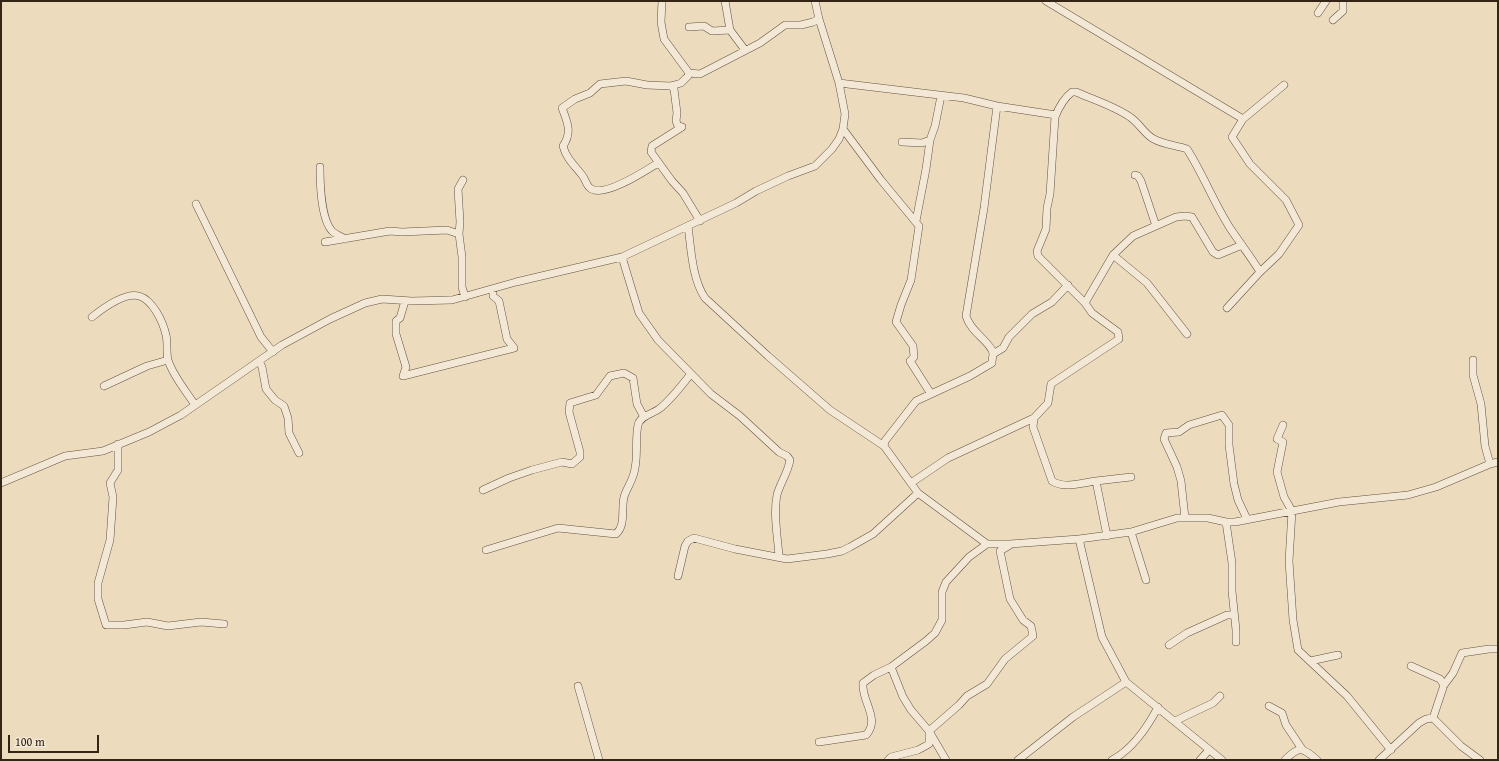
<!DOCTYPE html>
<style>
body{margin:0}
#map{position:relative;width:1499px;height:761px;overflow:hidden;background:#eddbbe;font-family:"Gentium Book Plus",serif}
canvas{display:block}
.frame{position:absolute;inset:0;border:2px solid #342416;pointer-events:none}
.scale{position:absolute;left:8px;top:735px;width:91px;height:18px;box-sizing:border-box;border:2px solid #342416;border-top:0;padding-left:5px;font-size:12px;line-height:14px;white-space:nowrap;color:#342416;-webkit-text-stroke:3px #f3e8d5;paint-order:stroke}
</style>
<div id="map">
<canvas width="1499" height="761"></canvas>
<div class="frame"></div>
<div class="scale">100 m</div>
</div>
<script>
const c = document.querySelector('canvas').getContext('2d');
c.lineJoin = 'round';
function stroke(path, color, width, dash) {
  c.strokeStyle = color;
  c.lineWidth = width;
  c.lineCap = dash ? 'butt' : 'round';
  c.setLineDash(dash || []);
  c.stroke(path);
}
const street = new Path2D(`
 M 662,1 L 661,22 L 664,39 L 689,73 L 700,74 L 760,43 L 785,25 L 801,25 L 813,22 L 819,19
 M 725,1 L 730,30 L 745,50
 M 1046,1 L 1243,119 L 1232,137 L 1250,164 L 1286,200 L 1299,225 L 1279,254 L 1260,272 L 1227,308
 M 1318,13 L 1326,1
 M 1333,20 L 1343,11 L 1343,1
 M 689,27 L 704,26 L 712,31 L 730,30
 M 839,83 L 964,98 L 997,106 L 1056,115
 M 671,86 L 674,89 L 677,113 L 676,121 L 678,126 L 682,127 L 652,146 L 651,152 L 672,181 L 683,193 L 700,221
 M 997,106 L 984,208 L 966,316 C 971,333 990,341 993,353 C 993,356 992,360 992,363 L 970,376 L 916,401 L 885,441 L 884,446 L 918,493 L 987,544 L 1010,544 L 1079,539 L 1131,532 L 1177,518 L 1208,518 L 1226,522 L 1235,522 L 1339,502 L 1408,495 L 1436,487 L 1490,464 L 1498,462
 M 1243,119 L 1284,85
 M 843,129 L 881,180 L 919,226 L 911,280 L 901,305 L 896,322 L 913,346 L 914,357 L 910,361 L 931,394
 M 902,142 L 922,143 L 930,140
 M 658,163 C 645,171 603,199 590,188 C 586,185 585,178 582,175 C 574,165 566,158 563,146 C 572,133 568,123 562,108 L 575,99 L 590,93 L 600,84 L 626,81 L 647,85 L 671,86 L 681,83 L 688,76 L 689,73
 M 320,167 C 320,182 321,219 332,231 C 335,234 342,237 345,239
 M 1135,175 L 1138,176 L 1141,181 L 1156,226
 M 463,180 L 458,189 L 460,222 L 459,234 L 462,257 L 462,287 L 465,297
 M 196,204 L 261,337 L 273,352
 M 916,221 L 926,169 L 930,140 L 935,126 L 941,96
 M 688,226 C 691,248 692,279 705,298 L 768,356 L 830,410 L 884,446
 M 325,242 L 390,231 L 402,232 L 447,230 L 459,234
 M 1113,255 L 1147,283 L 1187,334
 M 622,257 L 639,313 L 658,340 L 711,394 L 740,416 L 779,452 L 787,456 L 790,460 C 788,473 780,483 777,495 C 773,515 778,538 779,557
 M 405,301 L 400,318 L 396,321 L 396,334 L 406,367 L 403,376 L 514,348 L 507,339 L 499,301 L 493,296 L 493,289
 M 1085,303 L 1113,255 L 1133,236 L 1176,217 L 1185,216 L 1192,217 L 1213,252 L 1218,255 L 1242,245
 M 92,317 C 102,309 125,292 139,296 C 153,300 163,322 166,335 C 168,343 166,352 168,360 C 173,376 186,391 195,405
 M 993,354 L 1003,348 L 1009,337 L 1032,314 L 1052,302 L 1068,285
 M 1473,360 L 1473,375 L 1481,404 L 1485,446 L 1490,464
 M 259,361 L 262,367 L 266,389 L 275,400 L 284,406 L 288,418 L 289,433 L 299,453
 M 104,386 L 147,366 L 168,360
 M 1283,425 L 1277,439 L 1283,442 L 1277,472 L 1284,497 L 1292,511 L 1289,561 L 1293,620 L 1298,650 L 1347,696 L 1391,750
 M 118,444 L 118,470 L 110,483 L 113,497 L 110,540 L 98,583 L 98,599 L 106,625 L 124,625 L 147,622 L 168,626 L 201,622 L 224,624
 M 1096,481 C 1082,483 1064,489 1052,481 L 1033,427 L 1034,418 L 1048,403 L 1051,384 L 1119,339 L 1118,332 L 1092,313 L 1085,303 L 1038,256 L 1037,251 L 1046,229 L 1047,208 L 1050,194 L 1055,117 C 1059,107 1064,98 1072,92 L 1076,92 C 1094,100 1114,106 1130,117 C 1138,122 1144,133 1152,138 C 1163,145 1176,145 1187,149 C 1203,174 1214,203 1230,228 C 1240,243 1251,257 1260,272
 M 1,483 L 65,456 L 103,451 L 149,432 L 181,415 L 282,345 L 330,319 L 365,303 L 382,299 L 412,301 L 452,300 L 516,282 L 622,257 L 736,203 L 756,191 L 788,176 L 815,166 L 832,149 L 839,139 L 843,129 L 845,114 L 839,83 L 819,19 L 815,1
 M 911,483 L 948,458 L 1034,418
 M 483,490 L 509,478 L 532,470 L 562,462 L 572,464 L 580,457 L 580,452 L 569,412 L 570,403 L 596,395 L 610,376 L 624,373 L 633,378 L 637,404 L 644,417
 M 1185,518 L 1181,481 L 1177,467 L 1164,439 L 1166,433 L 1179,432 L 1189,425 L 1222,415 L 1229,425 L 1229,445 L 1234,484 L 1238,500 L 1247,519
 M 1226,522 L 1232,563 L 1232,591 L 1236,630 L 1236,642
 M 1131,532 L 1146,580
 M 1107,536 L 1096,481 L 1131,477
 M 1079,539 L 1102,637 L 1126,682 L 1222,760
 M 486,550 L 558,528 L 616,534 C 626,525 621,510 624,497 C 627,487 634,479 635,468 C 638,454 635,439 638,425 C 640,416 652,414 659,409 C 671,400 681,386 690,375
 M 678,576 L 685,546 L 688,541 L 694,538 L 735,549 L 787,559 L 827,554 L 842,551 L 850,547 L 873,534 L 918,493
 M 1169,645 L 1187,633 L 1227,615 L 1234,615
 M 1310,661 L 1338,655
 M 1411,666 L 1440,679 L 1444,685
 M 891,667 L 903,697 L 911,710 L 929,731 L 946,760
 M 578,686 L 599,760
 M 1269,706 L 1282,713 L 1286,725 L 1302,749
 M 1433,718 L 1444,685 L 1453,673 L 1462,653 L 1489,649 L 1498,649
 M 1433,718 L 1461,746 L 1480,760
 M 1175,721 L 1213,703 L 1220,696
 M 819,742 L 866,735 C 881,719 861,701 863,683 L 874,675 L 891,667 L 926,641 L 935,633 L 942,620 L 942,592 L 946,582 L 969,557 L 987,544
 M 888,760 L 891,757 L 918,750 L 929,744 L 929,731 L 959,705 L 967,696 L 987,684 L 1005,659 L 1033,636 L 1031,626 L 1023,620 L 1010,599 L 1000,551 L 1010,545
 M 1018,760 L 1073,717 L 1126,682
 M 1112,760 C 1133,749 1147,728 1158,707
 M 1200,760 L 1209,750
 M 1285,760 C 1299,746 1302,747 1317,760
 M 1379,760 L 1419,723 L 1426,719 L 1433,718`);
stroke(street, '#625240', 8);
stroke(street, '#f3e8d5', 7);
</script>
